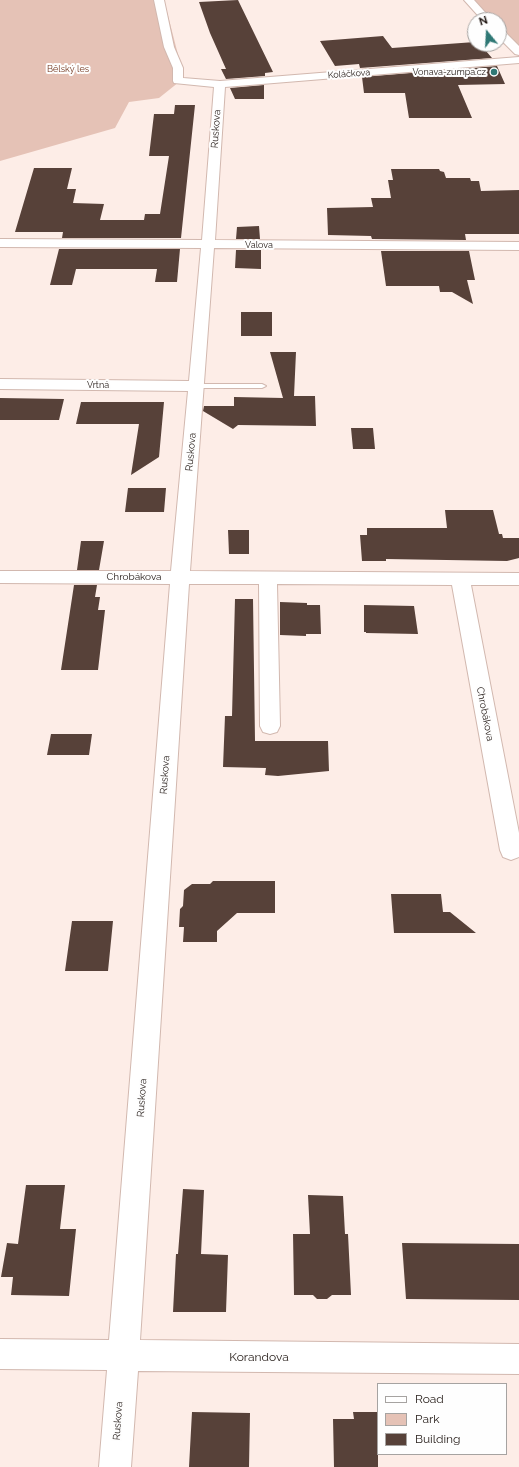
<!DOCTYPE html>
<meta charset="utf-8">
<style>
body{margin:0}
#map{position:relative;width:519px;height:1467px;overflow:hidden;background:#fdede7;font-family:Raleway,sans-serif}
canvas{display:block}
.legend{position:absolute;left:377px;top:1383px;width:130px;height:72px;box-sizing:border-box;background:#fefefe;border:1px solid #a6a3a1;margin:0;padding:5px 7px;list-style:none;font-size:12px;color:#231a16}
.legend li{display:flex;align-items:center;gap:8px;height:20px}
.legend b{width:20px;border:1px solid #a6a3a1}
.north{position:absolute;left:467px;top:12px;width:40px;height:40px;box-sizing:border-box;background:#fefefe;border:1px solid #a6a3a1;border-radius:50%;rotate:342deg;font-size:11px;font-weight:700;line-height:16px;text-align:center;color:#231a16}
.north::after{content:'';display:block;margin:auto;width:14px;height:18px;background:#2f7875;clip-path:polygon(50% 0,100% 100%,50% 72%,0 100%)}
</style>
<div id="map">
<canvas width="519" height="1467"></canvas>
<ul class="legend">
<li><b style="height:5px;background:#fff"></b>Road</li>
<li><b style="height:11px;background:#e5c2b6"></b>Park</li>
<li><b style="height:11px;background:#574139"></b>Building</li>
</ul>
<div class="north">N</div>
</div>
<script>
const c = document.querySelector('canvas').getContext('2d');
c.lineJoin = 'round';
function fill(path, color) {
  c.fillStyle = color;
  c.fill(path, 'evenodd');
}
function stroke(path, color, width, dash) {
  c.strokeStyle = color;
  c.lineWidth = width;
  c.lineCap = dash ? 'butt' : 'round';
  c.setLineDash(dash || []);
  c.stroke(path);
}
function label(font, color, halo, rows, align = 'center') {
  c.font = font + ' Raleway,sans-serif';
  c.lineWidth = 4;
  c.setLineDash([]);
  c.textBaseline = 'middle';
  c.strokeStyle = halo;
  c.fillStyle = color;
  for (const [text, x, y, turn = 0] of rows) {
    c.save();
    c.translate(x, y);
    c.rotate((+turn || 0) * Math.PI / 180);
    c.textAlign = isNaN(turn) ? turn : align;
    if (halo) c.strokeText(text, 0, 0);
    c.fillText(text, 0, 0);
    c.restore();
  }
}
fill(new Path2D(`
 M 0,0 L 164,0 L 184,78 L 159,98 L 129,102 L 115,128 L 0,161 Z
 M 469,0 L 519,0 L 519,52 L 499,32 L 499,20 L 487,20 Z`), '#e5c2b6');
fill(new Path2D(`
 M 238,0 L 273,72 L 265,73 L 265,76 L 226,79 L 221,69 L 226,69 L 210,33 L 199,2 Z
 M 383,36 L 392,48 L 475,42 L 475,44 L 480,44 L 492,58 L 360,68 L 359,64 L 335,66 L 320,41 Z
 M 497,66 L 505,84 L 458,85 L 472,118 L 409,118 L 405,93 L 364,93 L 362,77 Z
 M 264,85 L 264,99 L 235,99 L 230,88 Z
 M 175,105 L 195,105 L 181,238 L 62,238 L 63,232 L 15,232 L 34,168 L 72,168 L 67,189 L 76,189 L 73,203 L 104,204 L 100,220 L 144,220 L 145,214 L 160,214 L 169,156 L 149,156 L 154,114 L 174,114 Z
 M 391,169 L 439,169 L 440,171 L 444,172 L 446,178 L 470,178 L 471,181 L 479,181 L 481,191 L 519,190 L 519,234 L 465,234 L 466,240 L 372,239 L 371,236 L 328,235 L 327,208 L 373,207 L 371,198 L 391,198 L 388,180 L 393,180 Z
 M 259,226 L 260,239 L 236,239 L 237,227 Z
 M 59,249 L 180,249 L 177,282 L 155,282 L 157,269 L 76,269 L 72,285 L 50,285 Z
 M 236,250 L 261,250 L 261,269 L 235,268 Z
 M 381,251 L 469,251 L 475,280 L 467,280 L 473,304 L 452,292 L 440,292 L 439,286 L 386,286 Z
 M 241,312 L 272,312 L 272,336 L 241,336 Z
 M 270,352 L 296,352 L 294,396 L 315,396 L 316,426 L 238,425 L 233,429 L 203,411 L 204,406 L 234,406 L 234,397 L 283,398 Z
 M 0,398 L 64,399 L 59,420 L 0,420 Z
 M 81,402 L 164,402 L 159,457 L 131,475 L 139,424 L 76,424 Z
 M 351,428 L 373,428 L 375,449 L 353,449 Z
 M 128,488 L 166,488 L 164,512 L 125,512 Z
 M 445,510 L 493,510 L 499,534 L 502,534 L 503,538 L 519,538 L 519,558 L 507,561 L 386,559 L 386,561 L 362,561 L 360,535 L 367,535 L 367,528 L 447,528 Z
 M 228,530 L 249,530 L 249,554 L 229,554 Z
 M 81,541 L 104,541 L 99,570 L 77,570 Z
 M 74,585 L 97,585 L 95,597 L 100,597 L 98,610 L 105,610 L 98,670 L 61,670 Z
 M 235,599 L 253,599 L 255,741 L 328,741 L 329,771 L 278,776 L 265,775 L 266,768 L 223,767 L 225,716 L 232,716 Z
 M 280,602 L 307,603 L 307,605 L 320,605 L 321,634 L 306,634 L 306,636 L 280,635 Z
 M 364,605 L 414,606 L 418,634 L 366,633 L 366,632 L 364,632 Z
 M 51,734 L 92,734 L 89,755 L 47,755 Z
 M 213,881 L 275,881 L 275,913 L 237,913 L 217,931 L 217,942 L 183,942 L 184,927 L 179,927 L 180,909 L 183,906 L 184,890 L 192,884 L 210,884 Z
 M 391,894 L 441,894 L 443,912 L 450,912 L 476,933 L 394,933 Z
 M 72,921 L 113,921 L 108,971 L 65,971 Z
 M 26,1185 L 65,1185 L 60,1229 L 76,1229 L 69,1296 L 11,1295 L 13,1277 L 1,1277 L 7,1243 L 18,1244 Z
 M 183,1189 L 204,1190 L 201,1254 L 228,1255 L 226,1312 L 173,1312 L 176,1254 L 178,1254 Z
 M 308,1195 L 343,1196 L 345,1234 L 348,1234 L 351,1295 L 332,1295 L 327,1299 L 317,1299 L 313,1295 L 294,1295 L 293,1234 L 310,1234 Z
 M 402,1243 L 519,1244 L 519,1300 L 406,1299 Z
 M 192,1412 L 250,1413 L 249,1467 L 189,1467 Z
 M 353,1412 L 378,1412 L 378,1467 L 334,1467 L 333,1419 L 354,1419 Z`), '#574139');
const service = new Path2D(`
 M 193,384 L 262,384 L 266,386 L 262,388 L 193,388 Z`);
const minor = new Path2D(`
 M 154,0 L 164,0 L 174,47 L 183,68 L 183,78 L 220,81 L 519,57 L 519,63 L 225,87 L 215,240 L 519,242 L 519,250 L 214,248 L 190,571 L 519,573 L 519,585 L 471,585 L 519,833 L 519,857 L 511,860 L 503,857 L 500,850 L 452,585 L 277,584 L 280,726 L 277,732 L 270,734 L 263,732 L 260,726 L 259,584 L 189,584 L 140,1340 L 519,1344 L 519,1374 L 138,1371 L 131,1467 L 99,1467 L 107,1370 L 0,1369 L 0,1339 L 109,1340 L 170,584 L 0,583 L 0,571 L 171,571 L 188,391 L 0,389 L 0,379 L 189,381 L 201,248 L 0,247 L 0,239 L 202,240 L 214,87 L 174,83 L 173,81 L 173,68 L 164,47 Z
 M 464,0 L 474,0 L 492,20 L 482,20 Z
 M 499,29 L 503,30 L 519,46 L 519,55 L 515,54 L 499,38 Z`);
stroke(service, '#d2b8af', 2);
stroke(minor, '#d2b8af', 2);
fill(service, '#fff');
fill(minor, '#fff');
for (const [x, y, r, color] of [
 [494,72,4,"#2f7875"]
]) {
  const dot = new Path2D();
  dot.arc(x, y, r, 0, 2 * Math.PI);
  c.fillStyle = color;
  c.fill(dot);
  stroke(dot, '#fefefe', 1.5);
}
label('9px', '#743820', '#fefefe', [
 ["Bělský les",68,69]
]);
label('9px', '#231a16', '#fefefe', [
 ["Vonava-zumpa.cz",486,72]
], 'right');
label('9px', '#231a16', '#fefefe', [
 ["Koláčkova",349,74,-4],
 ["Valova",259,245],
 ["Vrtná",98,385]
]);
label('10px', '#231a16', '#fefefe', [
 ["Ruskova",216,129,-86],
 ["Ruskova",191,452,-85],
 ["Chrobákova",134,577],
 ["Chrobákova",485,714,79],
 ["Ruskova",165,775,-86],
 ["Ruskova",142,1098,-86],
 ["Ruskova",118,1421,-86]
]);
label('12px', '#231a16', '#fefefe', [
 ["Korandova",259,1357]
]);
</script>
